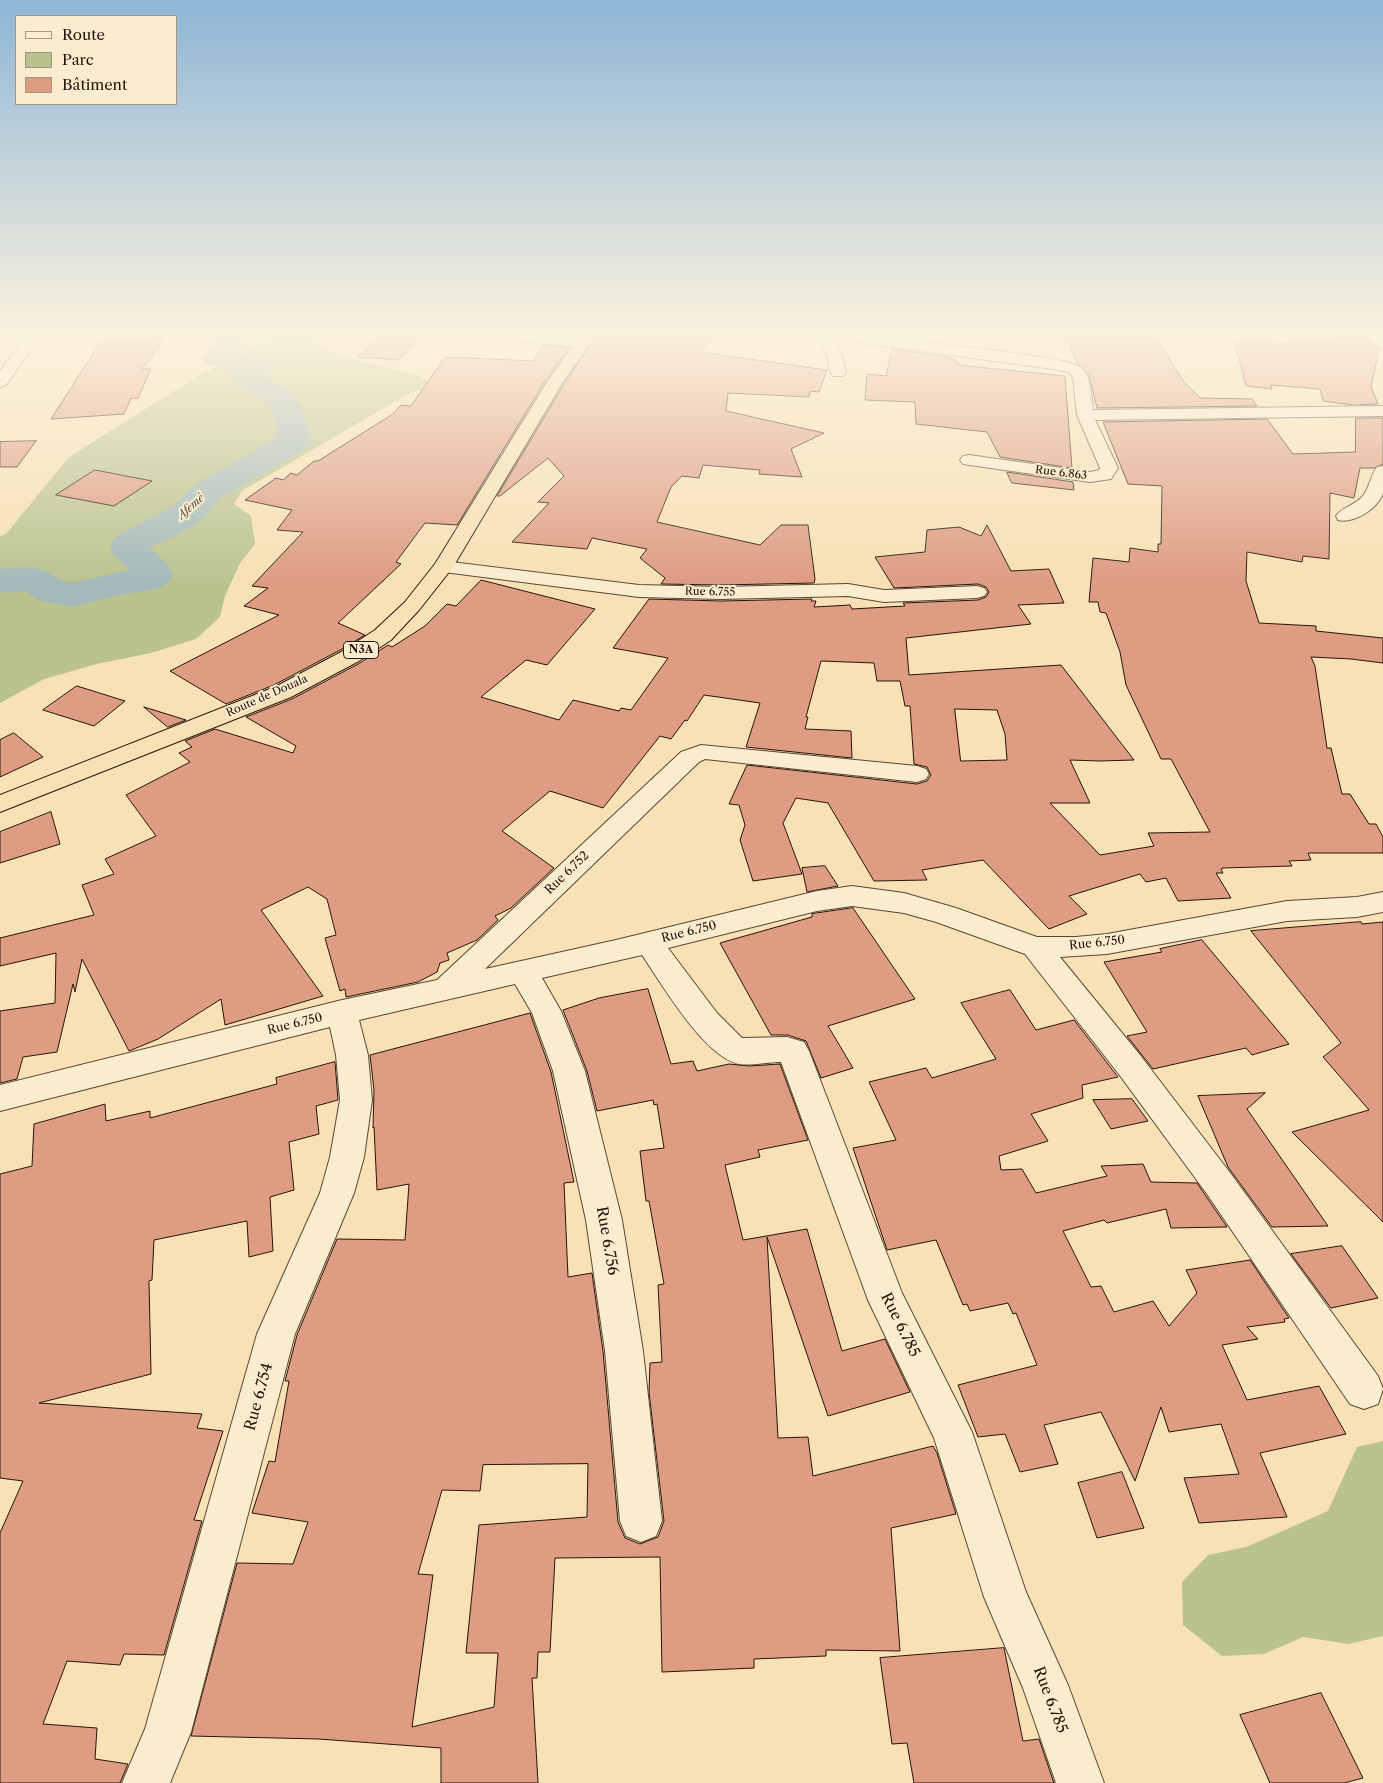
<!DOCTYPE html>
<meta charset="utf-8">
<style>
body{margin:0}
#map{position:relative;width:1383px;height:1783px;overflow:hidden;background:#f7e1b5;font-family:"Libre Caslon Text",serif}
canvas{display:block}
.legend{position:absolute;left:15px;top:15px;width:162px;height:90px;box-sizing:border-box;background:#faeccf;border:1px solid #a69681;margin:0;padding:6px 9px;list-style:none;font-size:15px;color:#28140b}
.legend li{display:flex;align-items:center;gap:10px;height:25px}
.legend b{width:25px;border:1px solid #a69681}
</style>
<div id="map">
<canvas width="1383" height="1783"></canvas>
<ul class="legend">
<li><b style="height:6px;background:#faeccf"></b>Route</li>
<li><b style="height:14px;background:#bac390"></b>Parc</li>
<li><b style="height:14px;background:#de9c83"></b>Bâtiment</li>
</ul>
</div>
<script>
const c = document.querySelector('canvas').getContext('2d');
c.lineJoin = 'round';
function fill(path, color) {
  c.fillStyle = color;
  c.fill(path, 'evenodd');
}
function stroke(path, color, width, dash) {
  c.strokeStyle = color;
  c.lineWidth = width;
  c.lineCap = dash ? 'butt' : 'round';
  c.setLineDash(dash || []);
  c.stroke(path);
}
function label(font, color, halo, rows, align = 'center') {
  c.font = font + ' "Libre Caslon Text",serif';
  c.lineWidth = 4;
  c.setLineDash([]);
  c.textBaseline = 'middle';
  c.strokeStyle = halo;
  c.fillStyle = color;
  for (const [text, x, y, turn = 0] of rows) {
    c.save();
    c.translate(x, y);
    c.rotate((+turn || 0) * Math.PI / 180);
    c.textAlign = isNaN(turn) ? turn : align;
    if (halo) c.strokeText(text, 0, 0);
    c.fillText(text, 0, 0);
    c.restore();
  }
}
fill(new Path2D(`
 M 278,333 L 320,333 L 318,343 C 346,363 379,363 410,373 C 420,376 429,382 438,386 L 410,393 L 242,491 L 234,504 L 251,516 L 255,544 L 240,563 L 225,596 L 220,617 L 196,639 L 151,653 L 97,664 L 44,679 L 0,703 L 0,536 L 6,534 L 69,457 L 190,381 Z
 M 1383,1441 L 1383,1636 L 1348,1644 L 1303,1637 L 1264,1654 L 1222,1656 L 1183,1625 L 1182,1582 L 1208,1555 L 1246,1547 L 1328,1511 L 1357,1447 Z`), '#bac390');
fill(new Path2D(`
 M 210,333 L 238,333 L 247,346 L 239,354 L 265,358 L 270,364 L 263,373 L 262,377 C 303,391 300,404 312,441 L 308,448 L 220,498 L 201,521 L 176,536 L 149,548 L 166,563 L 173,575 L 168,583 L 159,588 L 115,596 L 71,607 L 39,600 L 24,591 L 0,593 L 0,569 C 15,568 31,565 45,571 C 54,575 61,581 71,583 L 129,570 L 111,552 L 111,544 L 117,536 L 175,505 L 196,484 L 279,437 C 276,429 273,409 269,403 C 259,391 241,394 232,382 L 233,371 L 208,365 L 203,359 L 209,347 L 217,343 Z`), '#a4baba');
const building = new Path2D(`
 M 382,333 L 427,333 L 398,360 L 359,357 Z
 M 599,333 L 632,335 L 633,333 L 681,333 L 713,337 L 700,352 L 827,370 L 819,392 L 810,391 L 809,397 L 728,393 L 726,411 L 824,433 L 791,449 L 802,477 L 759,474 L 760,470 L 703,465 L 699,478 L 682,476 L 671,487 L 657,522 L 760,545 L 781,525 L 808,525 L 815,579 L 814,583 L 721,585 L 661,584 L 665,578 L 640,558 L 647,549 L 592,538 L 587,549 L 512,542 L 549,503 L 538,502 L 564,476 L 548,458 L 500,496 L 497,496 L 565,383 Z
 M 1065,333 L 1153,333 L 1184,382 L 1200,398 L 1252,399 L 1257,406 L 1097,408 L 1089,375 L 1078,364 Z
 M 1361,338 L 1379,349 L 1371,387 L 1378,404 L 1353,405 L 1323,401 L 1320,389 L 1271,385 L 1272,389 L 1246,386 L 1235,342 L 1263,340 L 1271,340 L 1275,343 Z
 M 164,339 L 142,369 L 151,369 L 138,398 L 131,398 L 124,414 L 51,419 L 100,343 Z
 M 543,345 L 569,348 L 545,381 L 457,525 L 425,523 L 396,562 L 401,564 L 338,623 L 365,635 L 342,649 L 274,685 L 226,704 L 170,671 L 279,615 L 244,606 L 268,588 L 252,586 L 303,532 L 277,530 L 292,510 L 245,500 L 276,478 L 283,480 L 291,473 L 297,475 L 314,461 L 318,461 L 393,414 L 401,405 L 411,406 L 445,357 L 534,361 Z
 M 892,349 L 949,357 L 959,363 L 957,365 L 1065,376 L 1072,468 L 1000,457 L 987,432 L 916,424 L 915,402 L 865,400 L 867,374 L 886,376 Z
 M 1356,418 L 1383,418 L 1383,464 L 1374,468 L 1360,468 L 1354,498 L 1330,493 L 1329,559 L 1303,556 L 1302,562 L 1247,552 L 1246,581 L 1259,623 L 1316,626 L 1316,631 L 1383,638 L 1383,663 L 1351,659 L 1311,657 L 1315,666 L 1327,748 L 1331,748 L 1342,794 L 1350,794 L 1369,824 L 1376,824 L 1383,837 L 1383,853 L 1308,853 L 1311,860 L 1289,861 L 1292,866 L 1223,868 L 1221,869 L 1223,873 L 1216,873 L 1231,898 L 1178,901 L 1166,878 L 1146,882 L 1140,874 L 1069,896 L 1087,914 L 1049,929 L 983,860 L 922,870 L 927,880 L 874,881 L 828,803 L 796,798 L 783,823 L 802,874 L 753,881 L 740,840 L 745,825 L 739,805 L 729,804 L 747,765 L 917,784 L 927,781 L 931,775 L 927,767 L 914,764 L 910,706 L 905,706 L 900,681 L 877,681 L 874,663 L 821,661 L 806,717 L 808,717 L 805,729 L 851,731 L 852,758 L 746,747 L 760,703 L 704,695 L 687,721 L 685,720 L 671,739 L 660,736 L 603,808 L 550,791 L 502,831 L 554,868 L 511,908 L 495,916 L 498,920 L 477,940 L 447,953 L 449,960 L 440,963 L 437,972 L 418,982 L 346,997 L 345,989 L 340,991 L 325,938 L 336,935 L 327,899 L 308,887 L 261,910 L 323,996 L 225,1025 L 221,999 L 158,1039 L 129,1051 L 82,959 L 75,992 L 73,984 L 57,1052 L 23,1057 L 17,1079 L 0,1083 L 0,1011 L 55,1003 L 56,953 L 0,966 L 0,938 L 94,915 L 82,885 L 114,874 L 105,859 L 156,836 L 126,795 L 190,762 L 179,753 L 192,747 L 185,741 L 215,729 L 293,753 L 296,746 L 246,717 L 292,699 L 360,663 L 388,645 L 392,647 L 425,626 L 447,604 L 456,606 L 481,580 L 595,609 L 547,665 L 526,660 L 481,697 L 559,720 L 573,700 L 619,711 L 621,708 L 631,710 L 668,658 L 613,648 L 649,599 L 721,601 L 812,599 L 811,601 L 816,601 L 814,607 L 850,605 L 852,609 L 905,606 L 903,603 L 978,600 L 986,597 L 989,592 L 986,587 L 978,584 L 894,588 L 875,557 L 925,552 L 927,530 L 959,527 L 981,536 L 987,525 L 1011,571 L 1049,569 L 1064,603 L 1018,605 L 1031,624 L 906,638 L 909,675 L 1061,665 L 1134,760 L 1100,761 L 1070,760 L 1090,803 L 1050,803 L 1100,855 L 1154,846 L 1148,833 L 1210,832 L 1171,759 L 1161,759 L 1126,685 L 1120,652 L 1106,613 L 1100,612 L 1098,602 L 1089,602 L 1093,558 L 1129,562 L 1130,548 L 1158,552 L 1158,544 L 1161,544 L 1162,486 L 1128,484 L 1103,422 L 1267,419 L 1293,454 L 1355,452 ZM 955,709 L 997,710 L 1005,734 L 1007,760 L 961,761 Z
 M 36,441 L 17,467 L 0,467 L 0,442 Z
 M 95,470 L 152,481 L 114,506 L 56,495 Z
 M 1007,472 L 1073,482 L 1074,490 L 1012,483 Z
 M 77,686 L 125,701 L 94,726 L 43,710 Z
 M 144,707 L 186,720 L 168,727 Z
 M 14,733 L 43,757 L 0,777 L 0,740 Z
 M 51,812 L 60,844 L 0,863 L 0,832 Z
 M 825,866 L 838,886 L 807,892 L 802,868 Z
 M 853,908 L 915,999 L 828,1026 L 853,1068 L 821,1078 L 806,1041 L 788,1035 L 771,1035 L 720,943 L 812,917 L 812,914 Z
 M 1361,922 L 1362,924 L 1383,922 L 1383,1222 L 1292,1132 L 1369,1110 L 1323,1057 L 1341,1043 L 1251,931 Z
 M 1202,940 L 1289,1044 L 1252,1055 L 1246,1048 L 1153,1069 L 1127,1036 L 1147,1032 L 1104,962 L 1162,952 L 1160,949 Z
 M 648,989 L 671,1064 L 693,1061 L 697,1071 L 729,1064 L 749,1066 L 780,1064 L 808,1140 L 758,1150 L 760,1157 L 725,1165 L 743,1240 L 807,1229 L 842,1351 L 885,1339 L 910,1392 L 828,1416 L 767,1237 L 778,1438 L 808,1437 L 813,1476 L 933,1446 L 937,1453 L 956,1514 L 891,1528 L 900,1651 L 826,1650 L 826,1656 L 754,1659 L 754,1668 L 662,1672 L 660,1557 L 555,1558 L 550,1652 L 538,1652 L 537,1678 L 532,1678 L 538,1783 L 441,1783 L 441,1748 L 319,1739 L 191,1736 L 237,1563 L 293,1564 L 308,1522 L 252,1513 L 269,1461 L 275,1462 L 289,1381 L 285,1381 L 297,1335 L 337,1239 L 405,1240 L 409,1184 L 377,1190 L 374,1127 L 373,1128 L 374,1090 L 370,1055 L 530,1013 L 551,1072 L 574,1182 L 564,1183 L 568,1277 L 592,1273 L 603,1351 L 618,1522 L 625,1538 L 640,1544 L 658,1537 L 664,1521 L 649,1392 L 650,1363 L 662,1362 L 658,1285 L 664,1284 L 649,1201 L 646,1201 L 640,1151 L 664,1148 L 657,1104 L 654,1105 L 653,1100 L 597,1111 L 587,1071 L 563,1010 L 599,998 ZM 588,1464 L 587,1517 L 479,1525 L 466,1653 L 498,1653 L 494,1707 L 412,1727 L 433,1575 L 418,1574 L 442,1490 L 480,1491 L 483,1465 Z
 M 1010,990 L 1036,1030 L 1074,1020 L 1118,1077 L 1082,1085 L 1083,1098 L 1031,1114 L 1048,1141 L 999,1156 L 1001,1170 L 1022,1169 L 1036,1193 L 1107,1176 L 1101,1166 L 1143,1164 L 1151,1182 L 1197,1183 L 1227,1227 L 1171,1228 L 1166,1209 L 1107,1223 L 1104,1220 L 1063,1231 L 1091,1287 L 1101,1286 L 1114,1312 L 1153,1301 L 1169,1326 L 1197,1293 L 1186,1270 L 1250,1260 L 1289,1318 L 1284,1319 L 1285,1322 L 1247,1327 L 1258,1339 L 1222,1345 L 1247,1400 L 1319,1386 L 1346,1434 L 1260,1453 L 1287,1517 L 1199,1523 L 1184,1478 L 1239,1474 L 1221,1424 L 1169,1432 L 1161,1407 L 1135,1481 L 1101,1412 L 1044,1425 L 1058,1464 L 1020,1472 L 1005,1434 L 978,1437 L 958,1385 L 1037,1365 L 1016,1313 L 1013,1314 L 1008,1303 L 970,1311 L 967,1304 L 963,1305 L 936,1240 L 887,1250 L 853,1148 L 896,1140 L 869,1082 L 926,1068 L 932,1078 L 996,1059 L 961,1003 Z
 M 335,1062 L 338,1100 L 316,1106 L 319,1134 L 289,1142 L 294,1190 L 270,1197 L 273,1251 L 249,1257 L 247,1221 L 154,1240 L 152,1280 L 149,1281 L 151,1374 L 39,1403 L 202,1414 L 197,1428 L 223,1431 L 194,1520 L 202,1521 L 164,1655 L 124,1654 L 120,1665 L 67,1661 L 43,1724 L 97,1728 L 95,1759 L 128,1764 L 120,1783 L 0,1783 L 0,1533 L 23,1481 L 0,1478 L 0,1174 L 32,1166 L 34,1124 L 105,1104 L 106,1121 L 150,1111 L 150,1118 L 277,1084 L 276,1078 Z
 M 1265,1093 L 1247,1109 L 1328,1226 L 1272,1227 L 1228,1167 L 1198,1096 Z
 M 1132,1099 L 1148,1121 L 1111,1129 L 1093,1100 Z
 M 1342,1246 L 1378,1298 L 1331,1308 L 1291,1254 Z
 M 1122,1472 L 1144,1528 L 1097,1538 L 1078,1483 Z
 M 1004,1648 L 1023,1741 L 1039,1739 L 1054,1783 L 914,1783 L 907,1743 L 892,1744 L 880,1658 Z
 M 1321,1693 L 1363,1778 L 1344,1783 L 1270,1783 L 1240,1715 Z`);
fill(building, '#de9c83');
stroke(building, '#28140b', 1);
const minor = new Path2D(`
 M 28,333 L 43,333 L 6,385 L 0,387 L 0,371 Z
 M 456,333 L 522,333 L 584,339 L 589,340 L 591,343 L 589,346 L 584,347 L 463,337 Z
 M 813,333 L 856,333 L 902,339 L 919,335 L 924,336 L 926,339 L 924,342 C 947,345 1068,357 1080,367 C 1092,376 1091,396 1093,410 L 1383,406 L 1383,416 L 1095,420 L 1118,468 L 1111,479 L 1090,482 L 969,465 L 963,464 L 960,460 L 963,456 L 969,455 L 1090,472 L 1099,470 L 1100,468 L 1077,415 L 1073,378 L 1069,372 L 1053,369 L 833,339 L 842,355 L 846,373 L 843,376 L 833,376 C 828,370 829,362 827,355 C 824,347 818,339 813,333 Z
 M 1355,333 L 1373,333 L 1383,339 L 1383,349 Z
 M 1383,466 C 1383,474 1383,486 1383,493 C 1378,509 1353,524 1338,520 L 1336,516 C 1342,507 1355,505 1362,497 C 1370,488 1370,476 1377,467 Z
 M 443,561 L 639,585 L 721,587 L 848,584 L 884,590 L 977,586 L 984,588 L 987,592 L 984,596 L 977,598 L 884,602 L 848,596 L 721,599 L 639,597 L 436,571 L 433,567 L 436,563 Z
 M 701,745 L 917,766 L 926,769 L 929,774 L 926,779 L 917,782 L 705,759 L 699,762 L 485,969 L 616,940 L 817,891 L 852,886 L 904,893 L 956,908 L 1037,937 L 1076,937 L 1107,934 L 1287,901 L 1357,897 L 1383,892 L 1383,912 L 1357,917 L 1287,921 L 1107,954 L 1060,957 L 1140,1055 L 1231,1174 L 1378,1376 L 1383,1389 L 1378,1404 L 1364,1409 L 1350,1404 L 1207,1194 L 1118,1073 L 1025,954 L 936,922 L 904,913 L 852,906 L 817,911 L 668,948 L 717,1013 L 742,1038 L 787,1037 L 804,1042 L 809,1051 L 902,1293 L 972,1432 L 1026,1592 L 1068,1685 L 1104,1783 L 1056,1783 L 1023,1688 L 984,1597 L 934,1438 L 868,1300 L 781,1062 C 768,1062 751,1066 739,1064 C 704,1057 662,984 642,955 L 542,978 L 561,1011 L 585,1071 L 622,1220 L 643,1351 L 662,1521 L 656,1536 L 641,1542 L 626,1536 L 620,1521 L 605,1351 L 586,1220 L 553,1071 L 532,1013 L 515,984 L 359,1020 L 368,1055 L 372,1100 L 364,1157 L 354,1193 L 295,1334 L 191,1732 L 170,1783 L 122,1783 L 145,1729 L 257,1334 L 320,1193 L 330,1157 L 340,1100 L 336,1055 L 330,1027 L 0,1111 L 0,1085 L 342,1000 L 437,980 L 681,752 Z`);
const highway = new Path2D(`
 M 582,333 L 597,333 L 563,382 L 453,567 L 419,610 L 391,640 L 359,661 L 291,697 L 0,812 L 0,795 L 275,687 L 343,651 L 375,630 L 405,602 L 435,564 L 547,382 Z`);
stroke(minor, '#5c4736', 2);
stroke(highway, '#28140b', 2);
fill(minor, '#faeccf');
fill(highway, '#f7e1b5');
const sky = c.createLinearGradient(0, 0, 0, 583);
sky.addColorStop(0, '#8db6d6');
sky.addColorStop(0.57, '#fbf2de');
sky.addColorStop(1, '#fbf2de00');
c.fillStyle = sky;
c.fillRect(0, 0, 1383, 583);
label('11px', '#28140b', '#faeccf', [
 ["Rue 6.863",1061,473,7],
 ["Rue 6.755",710,592,1],
 ["Route de Douala",267,696,-24]
]);
label('italic 11px', '#534e48', '#faeccf', [
 ["Afemé",191,507,-42]
]);
for (const [x, y, w] of [
 [361,650,35]
]) {
  const box = new Path2D();
  box.roundRect(x - w / 2, y - 8.5, w, 17, 4);
  c.fillStyle = '#faeccf';
  c.fill(box);
  stroke(box, '#28140b', 1);
}
label('bold 11px', '#28140b', null, [
 ["N3A",361,650]
]);
label('12px', '#28140b', '#faeccf', [
 ["Rue 6.752",567,873,-44],
 ["Rue 6.750",689,932,-14],
 ["Rue 6.750",1097,943,-6],
 ["Rue 6.750",295,1024,-14]
]);
label('15px', '#28140b', '#faeccf', [
 ["Rue 6.756",607,1241,80],
 ["Rue 6.785",900,1325,64],
 ["Rue 6.754",259,1397,-75],
 ["Rue 6.785",1050,1700,69]
]);
</script>
